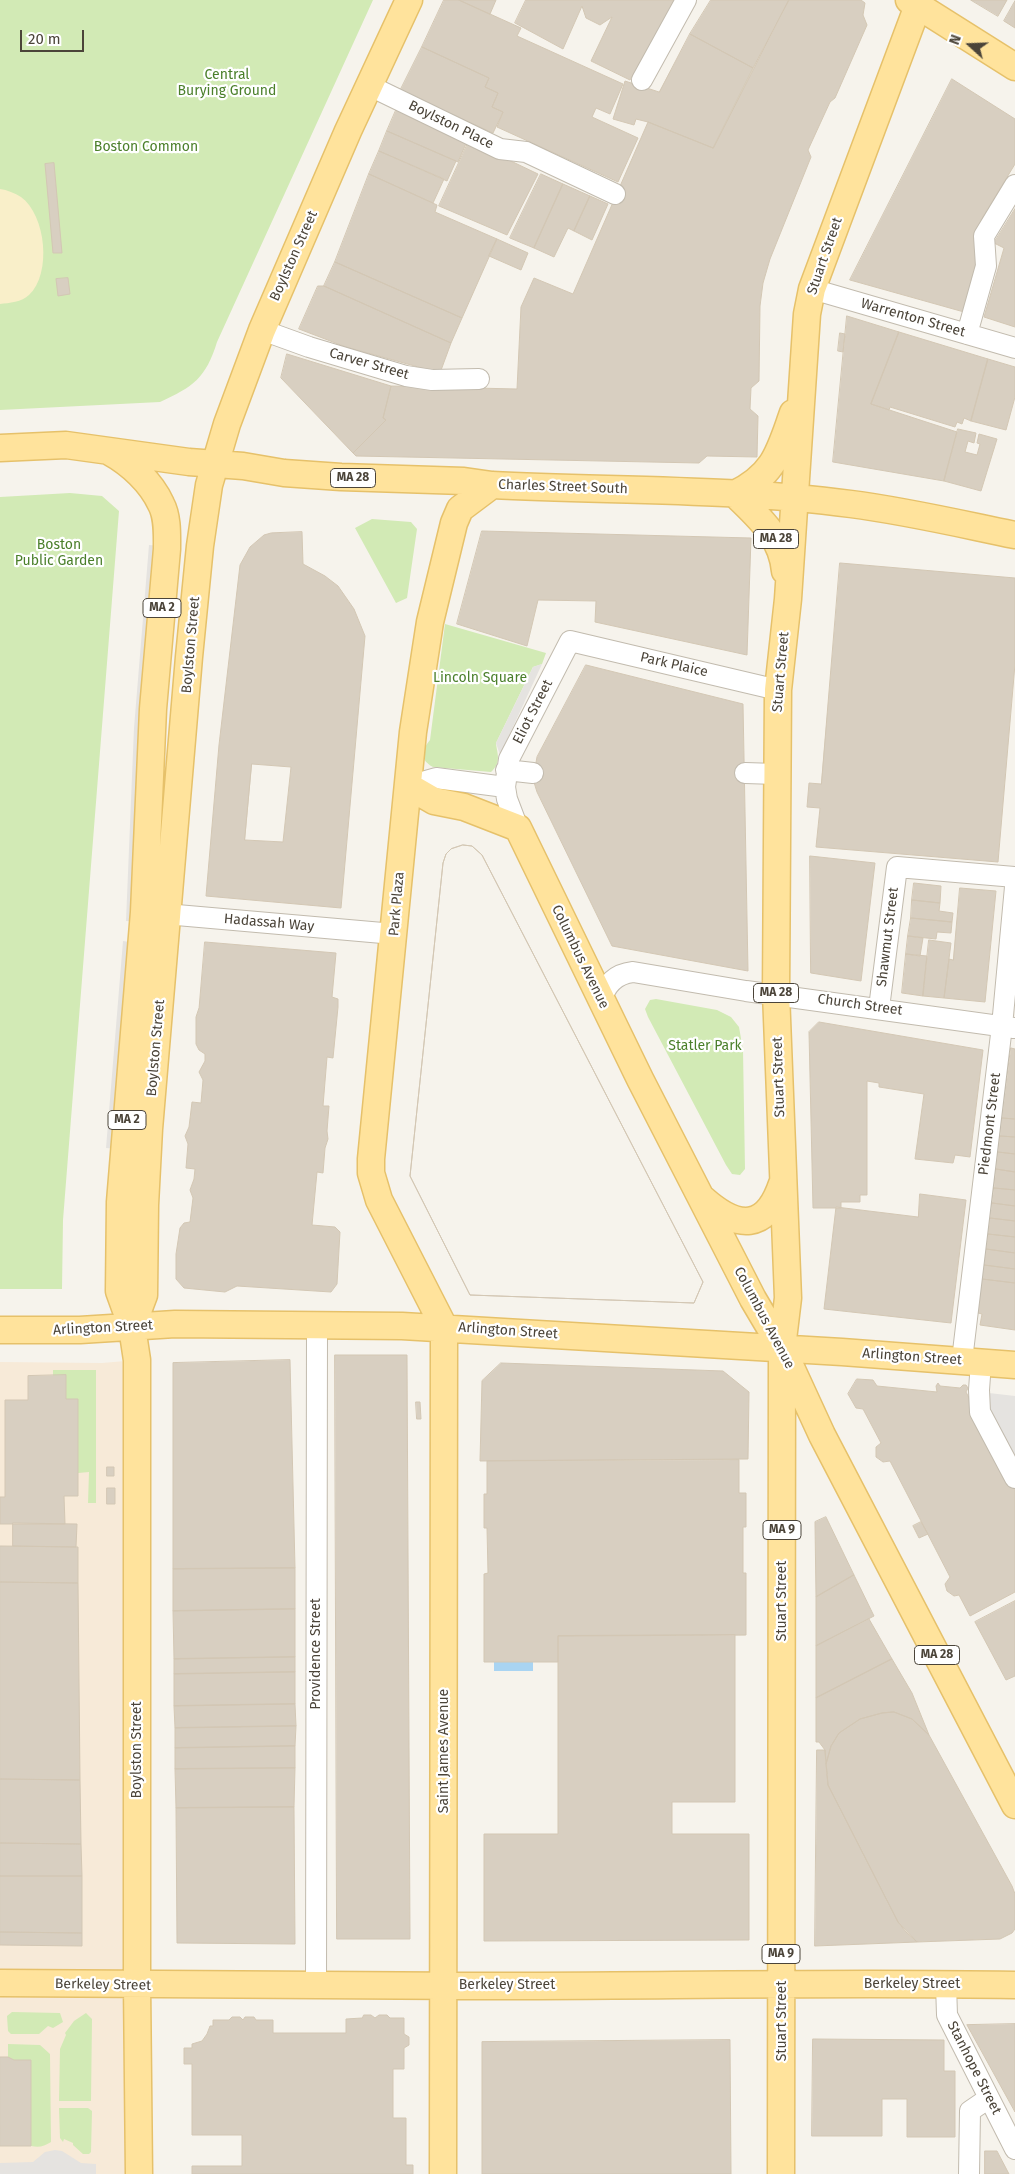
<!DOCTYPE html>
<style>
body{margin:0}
#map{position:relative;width:1015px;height:2174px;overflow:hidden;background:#f6f3ec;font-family:"Fira Sans",sans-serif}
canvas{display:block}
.north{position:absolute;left:945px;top:20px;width:50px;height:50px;-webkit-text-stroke:4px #fff;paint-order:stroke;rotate:290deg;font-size:14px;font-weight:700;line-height:20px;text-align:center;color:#4b4439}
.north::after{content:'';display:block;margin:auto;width:18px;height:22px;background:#4b4439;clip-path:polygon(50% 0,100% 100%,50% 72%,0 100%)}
.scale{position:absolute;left:20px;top:30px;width:64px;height:22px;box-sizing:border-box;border:2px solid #4b4439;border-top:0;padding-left:6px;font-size:15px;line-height:18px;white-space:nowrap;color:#4b4439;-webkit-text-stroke:4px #fff;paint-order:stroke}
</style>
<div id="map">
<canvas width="1015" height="2174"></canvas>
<div class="north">N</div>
<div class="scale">20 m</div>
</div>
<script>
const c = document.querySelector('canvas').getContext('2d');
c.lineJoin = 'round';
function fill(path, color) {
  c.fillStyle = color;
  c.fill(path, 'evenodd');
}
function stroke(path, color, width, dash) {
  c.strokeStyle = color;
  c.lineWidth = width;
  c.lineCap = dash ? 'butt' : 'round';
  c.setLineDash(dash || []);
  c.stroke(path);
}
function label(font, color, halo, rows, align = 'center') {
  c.font = font + ' "Fira Sans",sans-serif';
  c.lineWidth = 4.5;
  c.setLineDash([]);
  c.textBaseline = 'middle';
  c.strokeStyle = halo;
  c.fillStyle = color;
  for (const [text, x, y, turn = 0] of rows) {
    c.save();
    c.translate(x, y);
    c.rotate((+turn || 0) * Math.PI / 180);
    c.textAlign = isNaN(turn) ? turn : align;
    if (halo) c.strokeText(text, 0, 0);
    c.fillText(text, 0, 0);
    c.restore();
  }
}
fill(new Path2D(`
 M 137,1360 L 137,2174 L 0,2174 L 0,1362 L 102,1363 Z`), '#f7ead8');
fill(new Path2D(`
 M 0,0 L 373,0 L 217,342 C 206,378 193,387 160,402 L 0,410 Z
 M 70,493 L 102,496 L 119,511 L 63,1220 L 62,1289 L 0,1289 L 0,497 Z
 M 372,519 L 411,522 L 417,529 L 407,598 L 396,603 L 355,528 Z
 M 445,624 L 546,653 L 542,664 L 533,667 L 496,743 C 497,754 502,762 491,772 L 433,767 C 420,760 421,751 430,740 Z
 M 656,999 L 717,1010 L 731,1017 L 739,1027 L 743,1050 L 745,1169 L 740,1175 L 732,1174 L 726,1165 L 648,1017 L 645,1009 L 650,1000 Z
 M 53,1370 L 96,1370 L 96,1503 L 88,1503 L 89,1472 L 78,1473 L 78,1399 L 66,1399 L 66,1376 L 53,1376 Z
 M 12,2012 L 60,2013 L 63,2022 L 53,2028 L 48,2026 L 39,2034 L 11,2034 L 8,2031 L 7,2016 Z
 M 86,2013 L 92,2019 L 91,2101 L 59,2101 L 60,2049 L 66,2035 L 65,2033 L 74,2021 Z
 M 8,2044 L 40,2045 L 50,2054 L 51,2142 C 44,2146 40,2148 31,2146 L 31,2060 L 14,2060 L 8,2057 Z
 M 59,2108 L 88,2108 L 92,2111 L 91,2152 L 89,2154 L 83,2154 L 73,2145 L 73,2143 L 64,2139 L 63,2142 L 60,2138 Z`), '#d2eab5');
fill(new Path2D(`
 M 0,189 C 7,190 15,193 21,197 C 46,215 52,274 29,295 C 22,302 9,303 0,304 Z`), '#f9efc9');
fill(new Path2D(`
 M 149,545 L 162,546 L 138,922 L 126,921 L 134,728 Z
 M 542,664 L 500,755 L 496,743 L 533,667 Z
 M 123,941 L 136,943 L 119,1149 L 106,1148 Z
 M 989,1393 L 1015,1396 L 1015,1462 L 986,1411 Z
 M 55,2150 L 62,2151 L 81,2163 L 96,2164 L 96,2174 L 0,2174 L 0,2163 L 33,2162 L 45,2152 Z`), '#e5e3e0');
fill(new Path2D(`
 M 494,1662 L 533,1662 L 533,1671 L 494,1671 Z`), '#a9d4f2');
const building = new Path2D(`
 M 444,0 L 459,0 L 521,28 L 517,36 L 623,84 L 610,114 L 596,108 L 592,117 L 638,138 L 618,182 L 497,127 L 503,112 L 492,107 L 498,93 L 485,87 L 489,78 L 422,47 Z
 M 459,0 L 496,0 L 490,14 Z
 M 526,0 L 675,0 L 630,80 L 591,61 L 612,17 L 600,25 L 586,18 L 582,6 L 563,49 L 515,23 Z
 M 711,0 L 789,0 L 753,68 L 690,34 Z
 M 789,0 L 861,0 L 865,3 L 863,15 L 867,25 L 835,98 L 830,102 L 808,150 L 811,157 L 770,259 L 763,283 L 760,306 L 759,381 L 751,388 L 750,409 L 758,416 L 757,457 L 707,456 L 699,463 L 356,456 L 353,453 L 386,420 L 383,418 L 391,386 L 517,389 L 521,307 L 534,278 L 573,294 L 648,122 L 713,148 Z
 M 971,0 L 1007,0 L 998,16 Z
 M 1015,1 L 1015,28 L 1004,21 Z
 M 690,34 L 753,68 L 713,148 L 648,122 L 636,119 L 634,125 L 613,119 L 625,81 L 659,92 Z
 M 422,47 L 489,78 L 485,87 L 498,93 L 492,107 L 503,112 L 493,133 L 400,91 Z
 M 952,79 L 1015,119 L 1015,164 L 981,220 L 986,223 L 978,262 L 964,312 L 850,280 Z
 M 397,108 L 468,139 L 458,162 L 387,131 Z
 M 387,131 L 456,161 L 447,181 L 379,151 Z
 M 469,141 L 538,174 L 507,235 L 439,206 Z
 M 379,151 L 444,179 L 433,203 L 369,174 Z
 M 54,163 L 62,253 L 53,253 L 45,164 Z
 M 369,174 L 437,205 L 435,212 L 497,239 L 462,318 L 335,262 Z
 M 541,174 L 563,184 L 534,248 L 510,238 Z
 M 563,184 L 590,196 L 574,231 L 568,228 L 554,257 L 534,248 Z
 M 590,196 L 608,204 L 592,240 L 574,231 Z
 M 1015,209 L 1015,327 L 984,317 L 1004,248 L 994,243 Z
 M 497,239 L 528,253 L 521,270 L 489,256 Z
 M 335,262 L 462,318 L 451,343 L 324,286 Z
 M 68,278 L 70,294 L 58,296 L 56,279 Z
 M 318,286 L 324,286 L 451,343 L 440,373 L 346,347 L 299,329 Z
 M 847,316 L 899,332 L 871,404 L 957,432 L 944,481 L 833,462 Z
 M 899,332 L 988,359 L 971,421 L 964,418 L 962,424 L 957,422 L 955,427 L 890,407 L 889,410 L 871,404 Z
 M 840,333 L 845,334 L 843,352 L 838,351 Z
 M 287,354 L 391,386 L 383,418 L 386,420 L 353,453 L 281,378 Z
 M 988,359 L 1015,367 L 1015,397 L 1006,430 L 971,421 Z
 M 958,429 L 976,433 L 974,443 L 968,441 L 965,452 L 977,455 L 980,444 L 977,443 L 979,434 L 997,439 L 981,491 L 944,481 Z
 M 482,531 L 751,538 L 747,655 L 595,622 L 596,601 L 538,600 L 527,646 L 457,624 Z
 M 302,532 L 303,564 L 325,576 L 338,586 L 354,609 L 365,636 L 341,908 L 206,896 L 219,745 L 240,565 L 250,547 L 264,535 L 271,533 ZM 252,764 L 291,767 L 283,842 L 245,840 Z
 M 840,563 L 1015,578 L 1015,664 L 998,862 L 816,847 L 820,808 L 807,807 L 809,783 L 821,784 Z
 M 586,665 L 743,704 L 748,971 L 612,946 L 537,792 L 533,779 L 537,757 Z
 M 463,845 L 472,846 L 482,855 L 703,1282 L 694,1303 L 470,1295 L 410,1176 L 443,863 L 446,854 L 451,849 Z
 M 463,845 L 472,846 L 482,855 L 703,1282 L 694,1303 L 470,1295 L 410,1176 L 443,863 L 446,854 L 451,849 Z
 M 810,856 L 875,863 L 861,981 L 811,973 Z
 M 914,883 L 941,886 L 940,903 L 912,900 Z
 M 960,888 L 996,891 L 985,1002 L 944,998 L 949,959 L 953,960 Z
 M 912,900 L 940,903 L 939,911 L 953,913 L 952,922 L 911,918 Z
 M 911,918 L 952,922 L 951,933 L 937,932 L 936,939 L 908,936 Z
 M 908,936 L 923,938 L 920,956 L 906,954 Z
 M 929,940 L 951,943 L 944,998 L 923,996 Z
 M 205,942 L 336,953 L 332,997 L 338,999 L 338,1007 L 333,1058 L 327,1057 L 323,1106 L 329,1106 L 327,1131 L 328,1139 L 325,1148 L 323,1173 L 317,1172 L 312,1225 L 335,1227 L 340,1232 L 337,1284 L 331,1292 L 237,1286 L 225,1292 L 184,1288 L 176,1279 L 176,1254 L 180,1228 L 184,1223 L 190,1222 L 193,1198 L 190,1190 L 194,1179 L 195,1169 L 186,1168 L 188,1144 L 185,1136 L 189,1127 L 192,1102 L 201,1103 L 203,1080 L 199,1072 L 205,1061 L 205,1054 L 199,1050 L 196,1044 L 196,1017 L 199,1008 Z
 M 906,954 L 927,956 L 923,996 L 902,993 Z
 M 819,1022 L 983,1050 L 970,1157 L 955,1155 L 953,1163 L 915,1159 L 924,1094 L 879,1087 L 879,1083 L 867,1081 L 867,1195 L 860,1195 L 860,1202 L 841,1202 L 841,1208 L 813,1208 L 809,1032 Z
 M 1011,1048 L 1015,1049 L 1015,1119 L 1002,1118 Z
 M 1002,1118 L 1015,1119 L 1015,1137 L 1000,1136 Z
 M 1000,1136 L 1015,1137 L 1015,1154 L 998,1152 Z
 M 998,1152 L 1015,1154 L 1015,1172 L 996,1169 Z
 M 996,1169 L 1015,1172 L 1015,1190 L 994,1188 Z
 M 994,1188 L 1015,1190 L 1015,1206 L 992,1203 Z
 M 920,1194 L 966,1200 L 951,1323 L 824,1309 L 836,1207 L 918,1217 Z
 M 992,1203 L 1015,1206 L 1015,1221 L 990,1218 Z
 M 990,1218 L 1015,1221 L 1015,1237 L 988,1234 Z
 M 988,1234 L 1015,1237 L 1015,1253 L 986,1249 Z
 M 986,1249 L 1015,1253 L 1015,1269 L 984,1265 Z
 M 984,1265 L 1015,1269 L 1015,1283 L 982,1279 Z
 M 982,1279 L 1015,1283 L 1015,1330 L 980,1325 L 982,1314 L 978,1313 Z
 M 335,1355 L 407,1355 L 410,1939 L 337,1939 Z
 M 290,1360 L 295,1568 L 173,1569 L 173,1363 Z
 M 501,1363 L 723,1371 L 749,1392 L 748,1459 L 480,1461 L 482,1381 Z
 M 66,1375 L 66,1399 L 78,1399 L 78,1496 L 64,1496 L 65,1524 L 0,1524 L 0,1497 L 5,1497 L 5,1400 L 28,1400 L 28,1376 Z
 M 857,1379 L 873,1380 L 877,1386 L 937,1392 L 936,1386 L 938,1383 L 940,1386 L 960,1388 L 963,1385 L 966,1385 L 968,1388 L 966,1392 L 1015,1488 L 1015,1592 L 970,1616 L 959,1595 L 954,1596 L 947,1591 L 945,1584 L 950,1577 L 890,1461 L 883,1462 L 876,1457 L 876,1447 L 881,1443 L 863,1409 L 856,1408 L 848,1394 Z
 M 416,1402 L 420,1402 L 421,1419 L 417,1419 Z
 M 739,1460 L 739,1493 L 746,1493 L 746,1527 L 743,1527 L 743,1573 L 746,1573 L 746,1635 L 558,1636 L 558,1662 L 484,1662 L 484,1574 L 488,1573 L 487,1528 L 484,1528 L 484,1494 L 487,1494 L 487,1461 Z
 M 107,1467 L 114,1467 L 114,1476 L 107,1476 Z
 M 107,1488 L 115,1488 L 115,1504 L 107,1504 Z
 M 826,1517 L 854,1575 L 816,1597 L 815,1522 Z
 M 921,1522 L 928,1534 L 919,1538 L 913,1526 Z
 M 13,1523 L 77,1524 L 76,1547 L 13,1546 Z
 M 0,1546 L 78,1547 L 78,1583 L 0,1582 Z
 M 295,1568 L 295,1609 L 173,1611 L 173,1569 Z
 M 854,1575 L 874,1616 L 816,1646 L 816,1597 Z
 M 0,1582 L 78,1583 L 80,1780 L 0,1779 Z
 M 1015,1601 L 1015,1676 L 1006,1680 L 975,1622 Z
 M 295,1609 L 295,1657 L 174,1659 L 173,1611 Z
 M 869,1619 L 892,1659 L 816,1698 L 816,1646 Z
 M 735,1635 L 735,1802 L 672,1802 L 672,1834 L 749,1834 L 749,1940 L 484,1941 L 484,1834 L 558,1834 L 558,1636 Z
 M 295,1657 L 295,1672 L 174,1674 L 174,1659 Z
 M 892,1659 L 912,1693 L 929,1735 L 912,1719 L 894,1712 L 882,1713 L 860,1719 L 839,1733 L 831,1746 L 826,1764 L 825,1750 L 819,1742 L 816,1742 L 816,1698 Z
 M 295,1672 L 295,1704 L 174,1706 L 174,1674 Z
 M 295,1704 L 296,1726 L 175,1728 L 174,1706 Z
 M 894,1712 L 912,1719 L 929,1735 L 1012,1886 L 1015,1894 L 1015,1929 L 1012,1933 L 1000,1939 L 917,1942 L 906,1932 L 898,1922 L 828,1785 L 826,1764 L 831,1746 L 839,1733 L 860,1719 L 882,1713 Z
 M 296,1726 L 295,1746 L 175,1748 L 175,1728 Z
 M 295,1746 L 295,1768 L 175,1769 L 175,1748 Z
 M 817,1750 L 825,1750 L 828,1785 L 898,1922 L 917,1942 L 815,1946 Z
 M 295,1768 L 294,1807 L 176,1808 L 175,1769 Z
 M 0,1779 L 80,1780 L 81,1844 L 0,1843 Z
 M 294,1807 L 295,1944 L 177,1943 L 176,1808 Z
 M 0,1843 L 81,1844 L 82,1876 L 0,1876 Z
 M 0,1876 L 82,1876 L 82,1933 L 0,1932 Z
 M 0,1932 L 82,1933 L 82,1946 L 0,1945 Z
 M 364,2015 L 371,2015 L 375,2018 L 379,2015 L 387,2015 L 390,2018 L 404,2018 L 404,2034 L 409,2037 L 409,2045 L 404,2048 L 404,2069 L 393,2069 L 393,2118 L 406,2118 L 406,2165 L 413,2165 L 413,2174 L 192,2174 L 192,2166 L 242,2166 L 242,2135 L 192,2135 L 192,2064 L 184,2064 L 184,2048 L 192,2048 L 192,2044 L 202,2041 L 207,2034 L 210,2026 L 213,2026 L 213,2020 L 229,2020 L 232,2017 L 240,2017 L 243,2020 L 245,2017 L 254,2017 L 256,2020 L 273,2020 L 273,2033 L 346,2033 L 346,2019 L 362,2018 Z
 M 1015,2024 L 1015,2112 L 967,2025 Z
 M 813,2039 L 944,2040 L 944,2071 L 955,2071 L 955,2137 L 907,2137 L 907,2099 L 882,2099 L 882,2136 L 812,2136 Z
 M 730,2040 L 731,2174 L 482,2174 L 482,2042 Z
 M 0,2057 L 8,2057 L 14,2060 L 31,2060 L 31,2146 L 0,2146 Z
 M 985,2151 L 997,2151 L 1009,2174 L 985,2174 Z`);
fill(building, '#d8cfc1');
stroke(building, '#d3c7b4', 1);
const minor = new Path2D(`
 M 642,80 L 686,0
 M 370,86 L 500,149 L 526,152 L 615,194
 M 812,289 L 1015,348
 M 262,330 L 309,347 L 406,376 L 432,380 L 479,379
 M 967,334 L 986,266 L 984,236 L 1015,185
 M 506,770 L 533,773
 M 745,773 L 776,774
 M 408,786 L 436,778 L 505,787
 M 518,828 L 507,799 L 505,787 L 509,759 L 570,641 L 778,690
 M 154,913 L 394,934
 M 601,1002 C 605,985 615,974 633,972 L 746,991 L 1014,1028
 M 879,1008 L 897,867 L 1015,877
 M 962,1360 L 1002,1026 L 1015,887
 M 981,1362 L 979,1390 L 980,1412 L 1015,1478
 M 316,1984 L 317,1325
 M 946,1984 L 947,2015 L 1015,2149
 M 969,2174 L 970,2111 L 989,2098`);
const major = new Path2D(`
 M 909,0 L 1015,67
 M 0,448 L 66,445 L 189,462 L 243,466 L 284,473 L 341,477 L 464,481 L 492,485 C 611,491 732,488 851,504 C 906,511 961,524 1015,535
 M 110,452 C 130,463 151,482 161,504 C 168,517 167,535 167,549 L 153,709 L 144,912 L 120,1202 L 119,1291 L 132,1327 L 137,1360 L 137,1985 L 139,2174
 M 735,494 C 775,474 779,452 793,413
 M 735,494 C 758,517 782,536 785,571
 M 408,786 L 434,801 L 464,807 L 518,828 L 640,1079 L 753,1299 L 782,1348 L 822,1435 L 1015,1805
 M 703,1199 C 738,1230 766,1231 782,1184
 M 132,1327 L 144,1295 L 145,1205 L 149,1129 L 189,657 L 200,546 L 209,485 L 227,424 L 262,330 L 348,131 L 409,0
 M 0,1330 L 80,1330 L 175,1324 L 402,1326 L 842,1352 L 1015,1365
 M 0,1983 C 160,1985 320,1985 479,1986 C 658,1986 836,1982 1015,1985
 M 443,2174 L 444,1327 L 379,1200 L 371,1173 L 371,1159 L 413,732 L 430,622 L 454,523 L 460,509 L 492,485
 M 781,2174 L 782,1348 L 788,1298 L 776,993 L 778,690 L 788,599 L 807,314 L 812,289 L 920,0`);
stroke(minor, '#c2bbae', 22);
stroke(major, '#e6c16a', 29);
stroke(minor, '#fff', 20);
stroke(major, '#ffe39c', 26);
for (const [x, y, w] of [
 [353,478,45],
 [776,539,45],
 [162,608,38],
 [776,993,45],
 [127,1120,38],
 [782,1530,38],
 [937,1655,45],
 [781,1954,38]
]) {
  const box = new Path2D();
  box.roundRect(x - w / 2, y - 9.5, w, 19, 4);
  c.fillStyle = '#fff';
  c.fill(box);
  stroke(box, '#4b4439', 1);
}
label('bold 12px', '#4b4439', null, [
 ["MA 28",353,478],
 ["MA 28",776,539],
 ["MA 2",162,608],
 ["MA 28",776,993],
 ["MA 2",127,1120],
 ["MA 9",782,1530],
 ["MA 28",937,1655],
 ["MA 9",781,1954]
]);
label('14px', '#4a7f2a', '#fff', [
 ["Central",227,75],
 ["Burying Ground",227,91],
 ["Boston Common",146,147],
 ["Boston",59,545],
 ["Public Garden",59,561],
 ["Lincoln Square",480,678],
 ["Statler Park",705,1046]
]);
label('14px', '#4b4439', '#fff', [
 ["Boylston Place",451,125,26],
 ["Boylston Street",294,256,-66],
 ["Stuart Street",825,256,-71],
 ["Warrenton Street",913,318,16],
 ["Carver Street",369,364,16],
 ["Charles Street South",563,487,2],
 ["Boylston Street",191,645,-85],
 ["Park Plaice",674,665,13],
 ["Stuart Street",781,672,-85],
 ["Eliot Street",533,712,-63],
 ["Park Plaza",397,904,-85],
 ["Hadassah Way",269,923,5],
 ["Shawmut Street",888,937,-83],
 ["Columbus Avenue",580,957,64],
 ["Church Street",860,1005,8],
 ["Boylston Street",156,1048,-85],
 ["Stuart Street",779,1077,-92],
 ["Piedmont Street",990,1124,-83],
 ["Columbus Avenue",764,1318,62],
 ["Arlington Street",103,1328,-3],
 ["Arlington Street",508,1331,4],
 ["Arlington Street",912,1357,4],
 ["Stuart Street",782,1601,-90],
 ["Providence Street",316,1654,-90],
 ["Boylston Street",137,1750,-90],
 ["Saint James Avenue",444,1751,-90],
 ["Berkeley Street",912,1984],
 ["Berkeley Street",103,1985,1],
 ["Berkeley Street",507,1985],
 ["Stuart Street",782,2021,-90],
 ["Stanhope Street",974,2068,63]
]);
</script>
